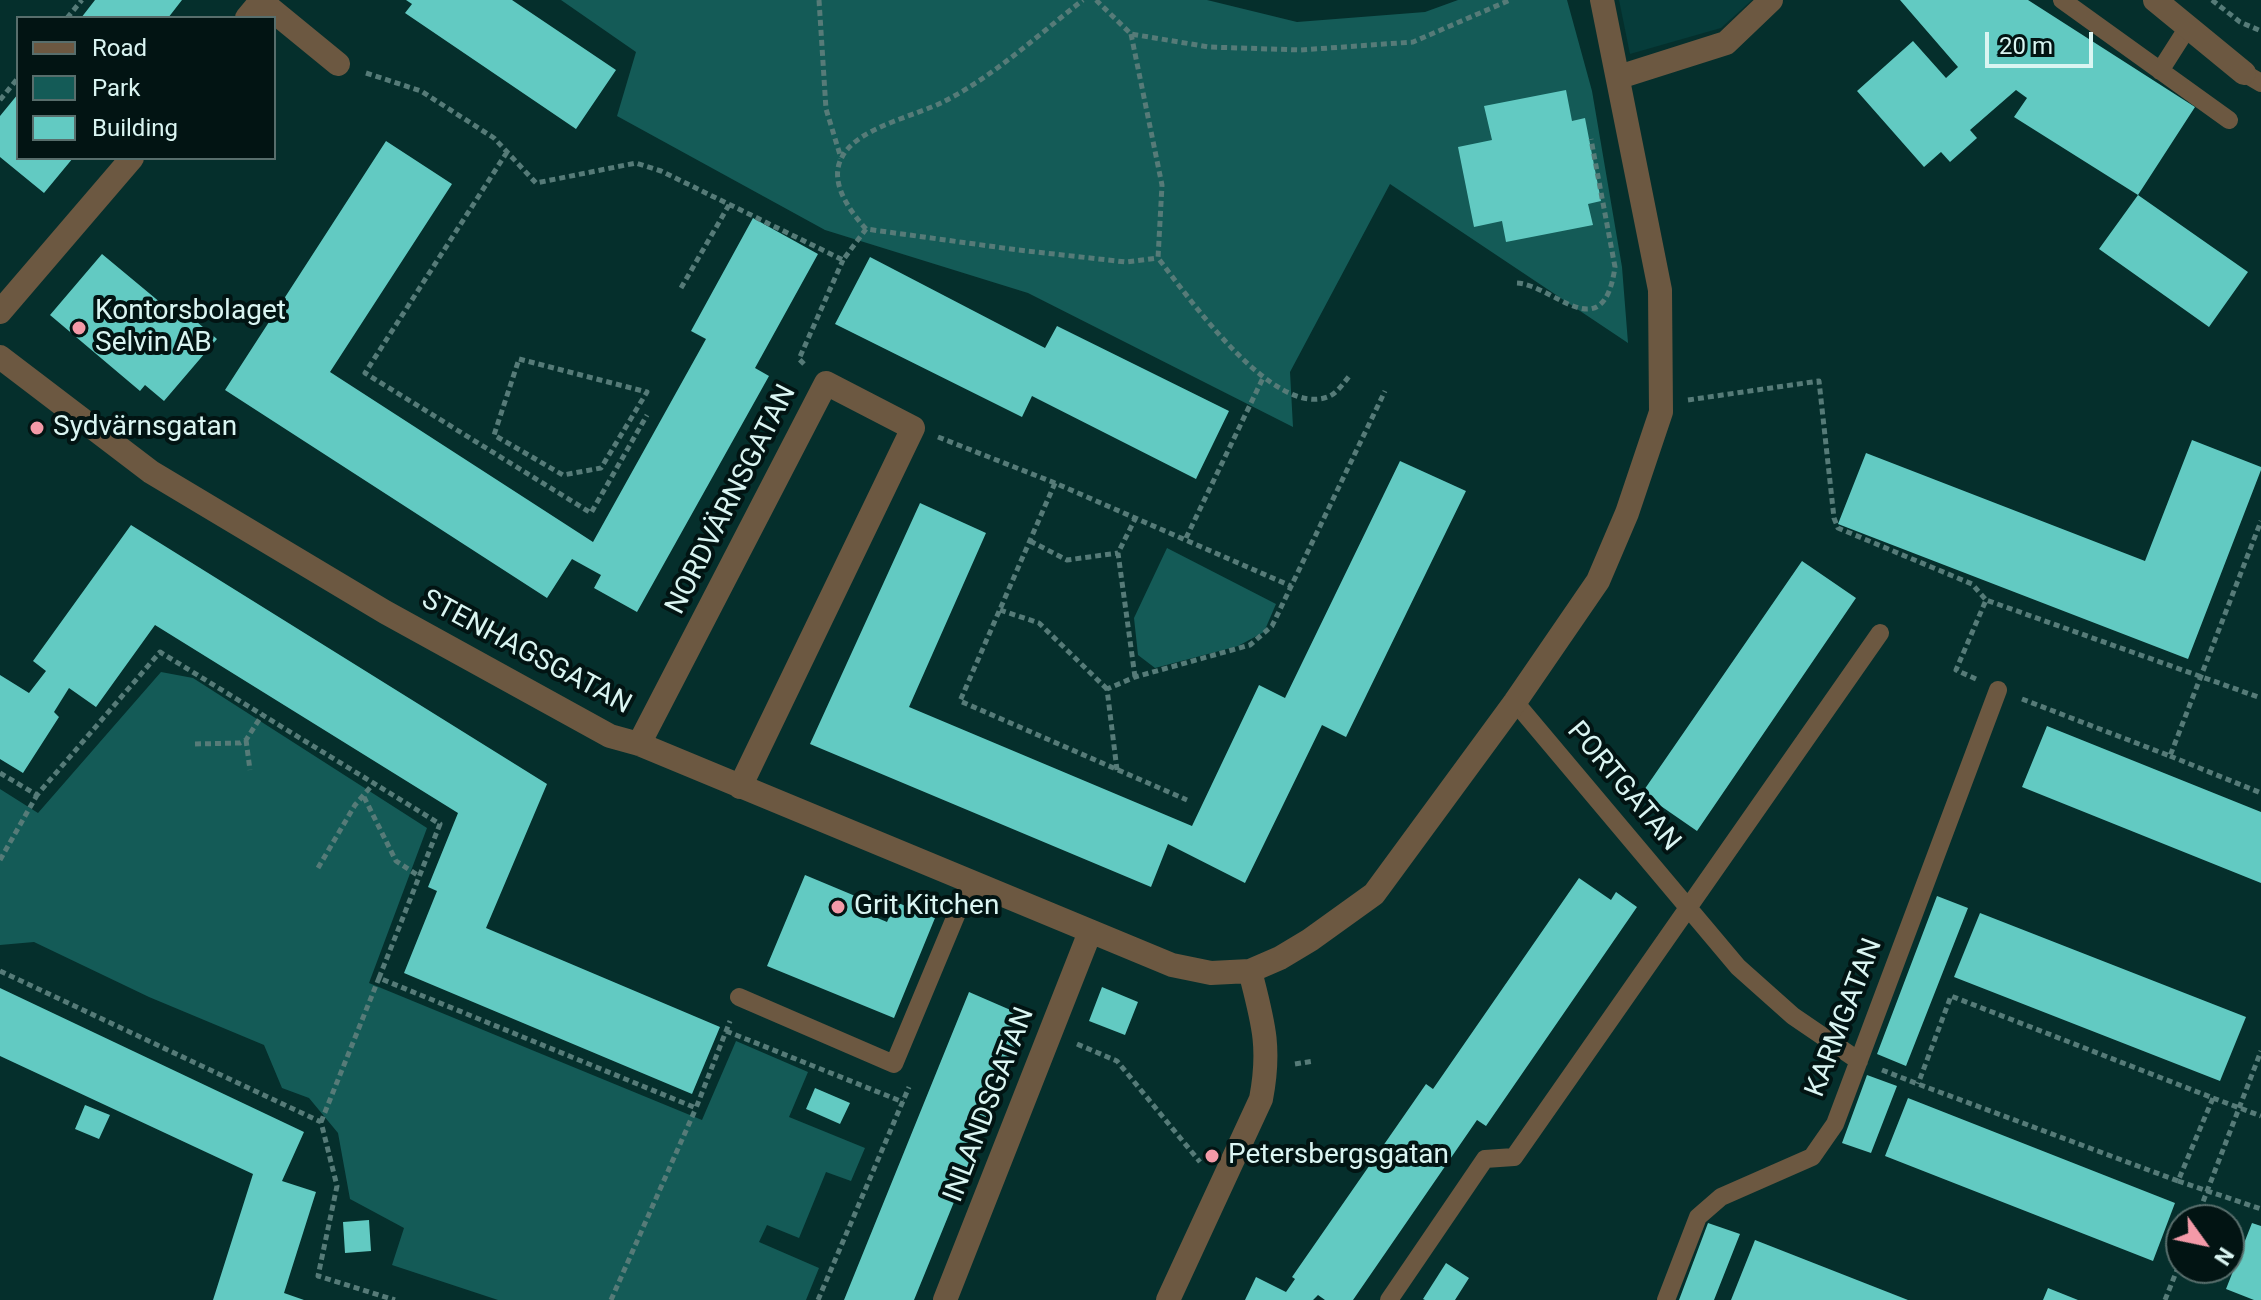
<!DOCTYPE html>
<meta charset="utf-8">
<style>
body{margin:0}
#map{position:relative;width:2261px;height:1300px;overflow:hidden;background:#052f2c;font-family:Roboto,sans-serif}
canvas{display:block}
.legend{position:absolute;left:16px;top:16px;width:260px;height:144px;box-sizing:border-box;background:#021413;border:2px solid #586e6c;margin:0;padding:10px 14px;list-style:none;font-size:24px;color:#daf5f2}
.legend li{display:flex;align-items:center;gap:16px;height:40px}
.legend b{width:40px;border:2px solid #586e6c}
.north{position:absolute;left:2165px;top:1204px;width:80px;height:80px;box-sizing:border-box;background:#021413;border:2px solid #586e6c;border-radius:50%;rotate:123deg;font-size:22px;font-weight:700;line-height:32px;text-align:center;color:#daf5f2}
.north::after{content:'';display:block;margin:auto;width:28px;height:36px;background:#f39aa8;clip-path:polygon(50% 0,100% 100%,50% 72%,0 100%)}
.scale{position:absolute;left:1985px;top:32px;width:108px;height:36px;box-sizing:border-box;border:4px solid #daf5f2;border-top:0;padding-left:10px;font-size:24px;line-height:28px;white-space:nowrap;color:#daf5f2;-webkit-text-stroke:6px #021413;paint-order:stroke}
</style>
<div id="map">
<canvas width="2261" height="1300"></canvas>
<ul class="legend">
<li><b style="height:10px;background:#6c5841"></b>Road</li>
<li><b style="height:22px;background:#145b57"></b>Park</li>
<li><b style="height:22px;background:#62cac2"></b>Building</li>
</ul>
<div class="north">N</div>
<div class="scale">20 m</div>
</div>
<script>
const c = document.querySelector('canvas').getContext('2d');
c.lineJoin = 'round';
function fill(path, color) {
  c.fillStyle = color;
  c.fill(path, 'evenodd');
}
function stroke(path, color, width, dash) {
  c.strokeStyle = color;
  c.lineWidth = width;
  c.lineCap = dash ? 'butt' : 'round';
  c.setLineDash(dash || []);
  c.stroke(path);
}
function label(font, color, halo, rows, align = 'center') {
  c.font = font + ' Roboto,sans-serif';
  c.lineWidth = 8;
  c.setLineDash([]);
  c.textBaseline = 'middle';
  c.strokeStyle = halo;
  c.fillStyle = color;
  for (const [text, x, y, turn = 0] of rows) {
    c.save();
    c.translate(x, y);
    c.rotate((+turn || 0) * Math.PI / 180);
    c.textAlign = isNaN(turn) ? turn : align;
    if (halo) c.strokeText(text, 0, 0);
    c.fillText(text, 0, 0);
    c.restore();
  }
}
fill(new Path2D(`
 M 1619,0 L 1752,0 L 1721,28 L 1630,54 Z`), '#063c3a');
fill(new Path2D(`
 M 561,0 L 1207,0 L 1297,22 L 1425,12 L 1458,0 L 1567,0 L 1592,91 L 1622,267 L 1628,343 L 1390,184 L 1290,372 L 1293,427 L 1028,293 L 825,230 L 617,116 L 636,52 Z
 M 1167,548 L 1276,604 L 1264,632 L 1238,646 L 1155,668 L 1138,655 L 1134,618 Z
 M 161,672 L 193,678 L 427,828 L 369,983 L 702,1120 L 736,1041 L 808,1072 L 789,1117 L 865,1148 L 851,1181 L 826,1172 L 799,1238 L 767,1225 L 759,1242 L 819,1268 L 806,1300 L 498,1300 L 392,1265 L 404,1228 L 350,1199 L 338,1133 L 309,1098 L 282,1088 L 264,1045 L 149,997 L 34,942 L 0,945 L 0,789 L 38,813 Z`), '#145b57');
fill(new Path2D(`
 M 95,0 L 182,0 L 168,18 L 81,18 Z
 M 406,0 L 512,0 L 616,70 L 576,129 L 405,13 L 412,4 Z
 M 1900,0 L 2028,0 L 2195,107 L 2138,195 L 2014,117 L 2027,98 L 2016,90 L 1970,130 L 1977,138 L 1950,162 L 1941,152 L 1924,167 L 1857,91 L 1913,41 L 1946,78 L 1958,67 Z
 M 1566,90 L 1572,121 L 1585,118 L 1601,201 L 1588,204 L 1593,225 L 1506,242 L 1502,221 L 1474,227 L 1458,147 L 1492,140 L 1484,106 Z
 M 18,94 L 18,158 L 73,158 L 44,193 L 0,157 L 0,116 Z
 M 386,141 L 452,184 L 330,372 L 593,542 L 706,339 L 691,331 L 753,218 L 818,254 L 755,368 L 769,376 L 637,612 L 594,588 L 601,575 L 572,559 L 547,598 L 225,390 Z
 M 2138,195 L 2248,272 L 2209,327 L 2099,249 Z
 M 102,254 L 185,323 L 190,316 L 217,339 L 164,401 L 145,385 L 140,391 L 50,315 Z
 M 870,257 L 1045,348 L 1057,326 L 1229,411 L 1196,479 L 1032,396 L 1022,417 L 835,324 Z
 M 2192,440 L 2261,467 L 2261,470 L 2188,659 L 1838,524 L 1866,453 L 2145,561 Z
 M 1400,461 L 1466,491 L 1346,737 L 1322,725 L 1245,883 L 1168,844 L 1151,887 L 810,744 L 920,503 L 986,533 L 909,707 L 1192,826 L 1259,685 L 1285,698 Z
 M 131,525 L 547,784 L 486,928 L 720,1027 L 692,1094 L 404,973 L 437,891 L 428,887 L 458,813 L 155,625 L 96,707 L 69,688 L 54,712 L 59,717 L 23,773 L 0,759 L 0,675 L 29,693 L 46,671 L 33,661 Z
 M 1802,561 L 1856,598 L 1697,831 L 1642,793 Z
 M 2047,726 L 2261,812 L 2261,883 L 2022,787 Z
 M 805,875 L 872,903 L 868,914 L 887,922 L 896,902 L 935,918 L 894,1018 L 767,966 Z
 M 1579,878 L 1611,900 L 1616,892 L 1637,907 L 1486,1126 L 1477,1120 L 1353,1300 L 1325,1300 L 1318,1295 L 1313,1300 L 1245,1300 L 1256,1277 L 1286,1292 L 1295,1279 L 1292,1277 L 1426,1084 L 1433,1089 Z
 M 1937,896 L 1968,908 L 1906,1066 L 1877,1054 Z
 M 1980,913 L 2246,1017 L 2220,1081 L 1954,977 Z
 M 1102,987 L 1138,1002 L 1125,1035 L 1089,1021 Z
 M 0,988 L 304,1132 L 282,1181 L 316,1192 L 284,1293 L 304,1300 L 213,1300 L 253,1174 L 0,1056 Z
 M 969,992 L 1029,1018 L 914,1300 L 844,1300 Z
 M 1867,1075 L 1897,1086 L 1871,1153 L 1842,1143 Z
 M 815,1088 L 850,1103 L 840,1124 L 806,1109 Z
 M 1908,1098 L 2175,1203 L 2153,1261 L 1885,1156 Z
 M 85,1105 L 110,1115 L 99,1139 L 75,1129 Z
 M 369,1220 L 371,1251 L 345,1253 L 343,1222 Z
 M 1708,1223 L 1740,1234 L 1714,1300 L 1679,1300 Z
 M 2252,1223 L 2261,1226 L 2261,1300 L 2254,1300 L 2226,1289 Z
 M 1755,1240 L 1908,1300 L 1731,1300 Z
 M 1446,1263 L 1469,1278 L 1455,1300 L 1425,1300 L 1423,1299 Z
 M 2048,1288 L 2078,1300 L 2043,1300 Z`), '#62cac2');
stroke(new Path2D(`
 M 819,0 L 826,109 L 841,158
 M 1096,0 L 1131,34 L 1209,47 L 1301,50 L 1413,42 L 1510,0
 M 2212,0 L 2240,22 L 2261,31
 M 67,18 L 82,0
 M 1131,34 L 1162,185 L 1158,258 C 1187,295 1274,421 1330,396 C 1338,392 1345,381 1351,374
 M 366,73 L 421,91 L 494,138 L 536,183 L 636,163 L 661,171 L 843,260 L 866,229 L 1018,250 L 1126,262 L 1158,258
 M 0,100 L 18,78
 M 507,152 L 365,373 L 591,513 L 647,415
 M 866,229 C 850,211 828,182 842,157 C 857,128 915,116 943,102 C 994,76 1038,35 1083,0
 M 1517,283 C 1554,285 1603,350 1615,267 L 1591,139
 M 681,288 L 729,205
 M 519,359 L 647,392 L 601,468 L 563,475 L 494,435 Z
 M 804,364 L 799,359 L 843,260
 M 1688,400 L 1819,381 L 1834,518 L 1838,528 L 1972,584 L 1986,600
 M 938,437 L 1055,483 L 1291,586
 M 1055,483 L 960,701 L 1187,800
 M 1186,538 L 1263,378
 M 1030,541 L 1067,560 L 1118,553
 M 1000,610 L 1039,623 L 1107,689
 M 1135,677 L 1118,553 L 1136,517
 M 1976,679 L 1956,670 L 1986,600 L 2261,698
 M 2022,699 L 2170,756 L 2261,521
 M 246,740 L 250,770
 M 195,744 L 240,743 L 246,740 L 262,715
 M 2170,756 L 2261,793
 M 1117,770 L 1107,689 L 1135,677 L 1250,645 L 1272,626 L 1385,391
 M 0,773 L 37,795 L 160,652 L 440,824 L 379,978 L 696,1108 L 730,1021
 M 364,797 L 396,861 L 419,876
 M 0,860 L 37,795
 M 318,868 L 355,805 L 374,783
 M 0,971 L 321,1122 L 337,1186 L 318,1276 L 395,1300
 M 726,1031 L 903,1102
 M 1077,1044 L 1117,1061 L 1200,1162
 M 1295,1064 L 1314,1061
 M 1882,1070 L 1918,1084 L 2178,1181 L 2213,1098 L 1951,996 L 1918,1084
 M 2213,1098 L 2261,1116
 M 321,1122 L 379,978
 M 2178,1181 L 2261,1209
 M 2196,1220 L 2261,1051
 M 611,1300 L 696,1108
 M 818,1300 L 909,1087
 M 2165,1300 L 2181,1260`), '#567b78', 5, [6, 4]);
stroke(new Path2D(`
 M 2062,0 L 2229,120
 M 2160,71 L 2188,27
 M 2244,73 L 2261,83
 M 1515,702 L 1738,967 L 1793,1016 L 1859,1061
 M 739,997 L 894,1064 L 970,882
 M 1389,1300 L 1485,1159 L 1514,1157 L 1880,633
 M 1666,1300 L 1698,1217 L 1721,1197 L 1812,1157 L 1835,1124 L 1998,690`), '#6c5841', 18);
stroke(new Path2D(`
 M 2155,0 L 2244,73
 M 247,18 L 261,1 L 338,64
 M 1619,77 L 1726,43 L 1771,0
 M 0,312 L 132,158
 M 0,357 L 151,472 L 385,612 L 610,736 L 639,744 L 1172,965 L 1211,973 L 1250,971 L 1280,958 L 1310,940 L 1374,894 L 1515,702 L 1598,581 L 1627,513 L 1661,412 L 1660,290 L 1602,0
 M 639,744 L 826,383 L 913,428 L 740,787
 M 945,1300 L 1090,932
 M 1168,1300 L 1261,1099 C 1271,1047 1263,1022 1250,971`), '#6c5841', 24);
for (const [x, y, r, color] of [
 [79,328,8,"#f39aa8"],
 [37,428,8,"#f39aa8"],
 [838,907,8,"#f39aa8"],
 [1212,1156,8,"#f39aa8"]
]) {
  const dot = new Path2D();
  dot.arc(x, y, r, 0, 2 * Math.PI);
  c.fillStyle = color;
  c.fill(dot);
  stroke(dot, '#021413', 3);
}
label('28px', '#daf5f2', '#021413', [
 ["Kontorsbolaget",95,312],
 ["Selvin AB",95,344],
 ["Sydvärnsgatan",53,428],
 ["Grit Kitchen",854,907],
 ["Petersbergsgatan",1228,1156]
], 'left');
label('28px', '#daf5f2', '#021413', [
 ["NORDVÄRNSGATAN",732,500,-63],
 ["STENHAGSGATAN",526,653,28],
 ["PORTGATAN",1623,787,50],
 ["KARMGATAN",1845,1018,-69],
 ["INLANDSGATAN",990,1105,-69]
]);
</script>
